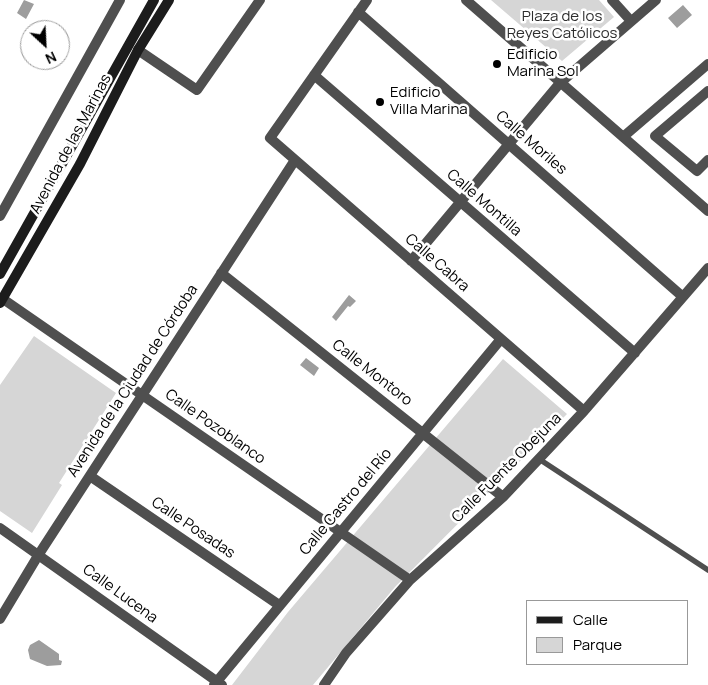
<!DOCTYPE html>
<meta charset="utf-8">
<style>
body{margin:0}
#map{position:relative;width:708px;height:685px;overflow:hidden;background:#fff;font-family:Manrope,sans-serif}
canvas{display:block}
.legend{position:absolute;left:526px;top:600px;width:162px;height:65px;box-sizing:border-box;background:#fff;border:1px solid #999;margin:0;padding:6px 9px;list-style:none;font-size:15px;color:#000}
.legend li{display:flex;align-items:center;gap:10px;height:25px}
.legend b{width:25px;border:1px solid #999}
.north{position:absolute;left:20px;top:20px;width:50px;height:50px;box-sizing:border-box;background:#fff;border:1px solid #999;border-radius:50%;rotate:155deg;font-size:14px;font-weight:700;line-height:20px;text-align:center;color:#000}
.north::after{content:'';display:block;margin:auto;width:18px;height:22px;background:#000;clip-path:polygon(50% 0,100% 100%,50% 72%,0 100%)}
</style>
<div id="map">
<canvas width="708" height="685"></canvas>
<ul class="legend">
<li><b style="height:6px;background:#1c1c1c"></b>Calle</li>
<li><b style="height:14px;background:#d6d6d6"></b>Parque</li>
</ul>
<div class="north">N</div>
</div>
<script>
const c = document.querySelector('canvas').getContext('2d');
c.lineJoin = 'round';
function fill(path, color) {
  c.fillStyle = color;
  c.fill(path, 'evenodd');
}
function stroke(path, color, width, dash) {
  c.strokeStyle = color;
  c.lineWidth = width;
  c.lineCap = dash ? 'butt' : 'round';
  c.setLineDash(dash || []);
  c.stroke(path);
}
function label(font, color, halo, rows, align = 'center') {
  c.font = font + ' Manrope,sans-serif';
  c.lineWidth = 5;
  c.setLineDash([]);
  c.textBaseline = 'middle';
  c.strokeStyle = halo;
  c.fillStyle = color;
  for (const [text, x, y, turn = 0] of rows) {
    c.save();
    c.translate(x, y);
    c.rotate((+turn || 0) * Math.PI / 180);
    c.textAlign = isNaN(turn) ? turn : align;
    if (halo) c.strokeText(text, 0, 0);
    c.fillText(text, 0, 0);
    c.restore();
  }
}
fill(new Path2D(`
 M 491,0 L 599,0 L 614,17 L 562,61 Z
 M 34,336 L 116,393 L 59,483 L 62,485 L 32,533 L 0,511 L 0,385 Z
 M 503,359 L 567,414 L 395,587 L 313,685 L 232,685 L 288,612 Z`), '#d6d6d6');
fill(new Path2D(`
 M 24,0 L 34,4 L 26,19 L 17,13 Z
 M 683,5 L 692,15 L 677,28 L 668,18 Z
 M 349,295 L 356,301 L 350,307 L 348,306 L 336,321 L 332,317 Z
 M 306,358 L 319,368 L 314,376 L 300,365 Z
 M 39,640 L 59,654 L 59,660 L 62,661 L 61,665 L 47,666 L 30,659 L 28,650 L 30,645 Z`), '#9d9d9d');
stroke(new Path2D(`
 M 539,459 L 708,570`), '#4f4f4f', 5.5);
stroke(new Path2D(`
 M 367,0 L 270,138 L 584,411
 M 466,0 L 708,211
 M 612,0 L 631,21
 M 358,12 L 683,297
 M 138,50 L 197,90 L 260,0
 M 314,75 L 635,353
 M 708,91 L 655,136 L 697,171 L 708,160
 M 623,137 L 708,64
 M 0,216 L 120,0
 M 411,261 L 560,83 L 656,0
 M 221,273 L 503,497
 M 3,299 L 410,580
 M 90,476 L 279,605
 M 0,528 L 222,685
 M 0,619 L 39,554 L 295,160
 M 214,685 L 501,339
 M 324,685 L 346,653 L 410,580 L 503,497 L 584,411 L 708,268`), '#4f4f4f', 10);
stroke(new Path2D(`
 M 0,274 L 154,0
 M 0,303 L 80,164 L 138,50 L 169,0`), '#1c1c1c', 10);
for (const [x, y, r, color] of [
 [497,64,5,"#000"],
 [380,102,5,"#000"]
]) {
  const dot = new Path2D();
  dot.arc(x, y, r, 0, 2 * Math.PI);
  c.fillStyle = color;
  c.fill(dot);
  stroke(dot, '#fff', 2);
}
label('15px', '#2d2d2d', '#fff', [
 ["Plaza de los",562,17],
 ["Reyes Católicos",562,34]
]);
label('15px', '#000', '#fff', [
 ["Edificio",507,55],
 ["Marina Sol",507,72],
 ["Edificio",390,93],
 ["Villa Marina",390,110]
], 'left');
label('15px', '#000', '#fff', [
 ["Calle Moriles",531,143,41],
 ["Avenida de las Marinas",71,144,-62],
 ["Calle Montilla",484,203,41],
 ["Calle Cabra",437,263,41],
 ["Calle Montoro",372,373,38],
 ["Avenida de la Ciudad de Córdoba",133,381,-57],
 ["Calle Pozoblanco",215,427,35],
 ["Calle Fuente Obejuna",507,468,-45],
 ["Calle Castro del Río",346,502,-50],
 ["Calle Posadas",193,528,34],
 ["Calle Lucena",120,594,36]
]);
</script>
